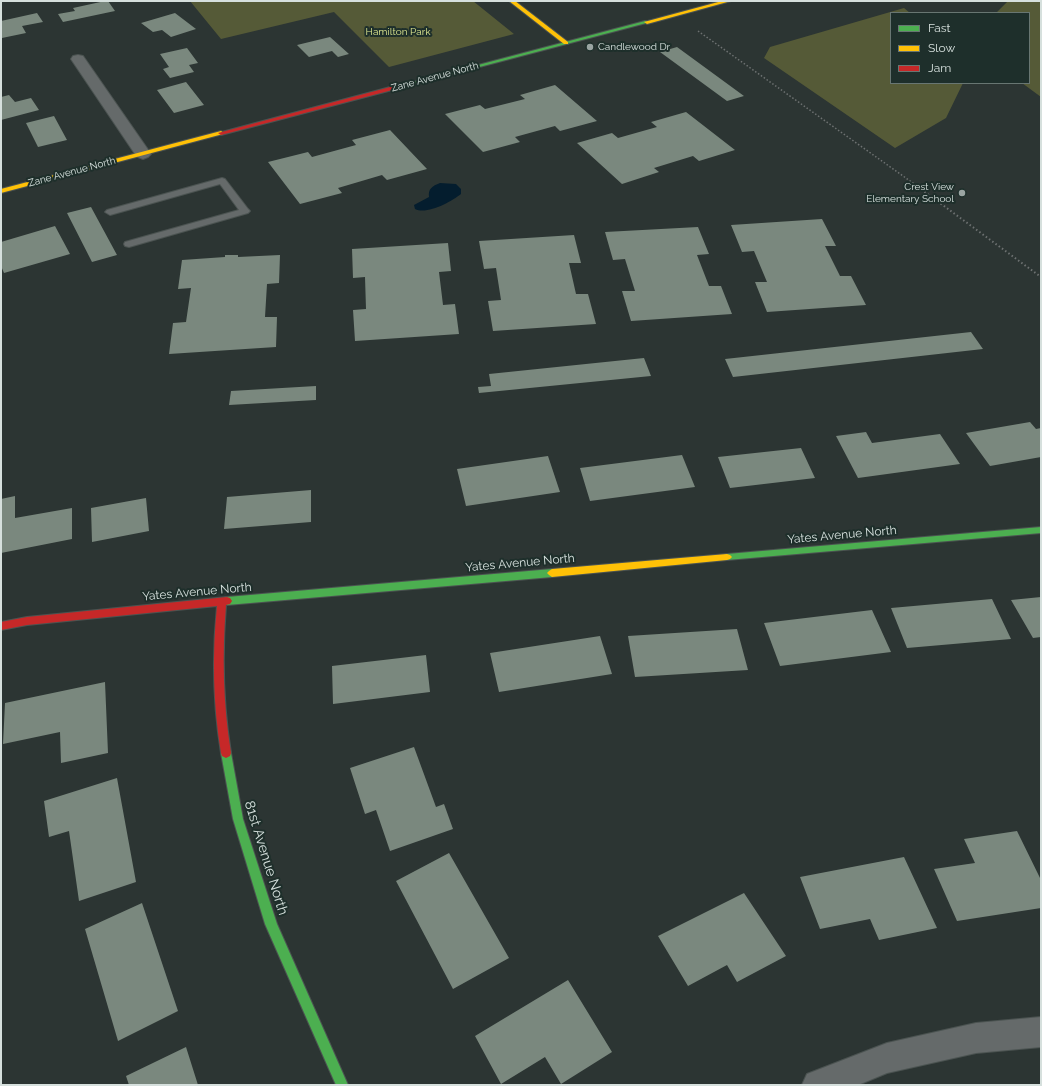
<!DOCTYPE html>
<style>
body{margin:0}
#map{position:relative;width:1042px;height:1086px;overflow:hidden;background:#2c3533;font-family:Raleway,sans-serif}
canvas{display:block}
.frame{position:absolute;inset:0;border:2px solid #d6e0dd;pointer-events:none}
.legend{position:absolute;left:890px;top:12px;width:140px;height:72px;box-sizing:border-box;background:#1e2f2b;border:1px solid #687672;margin:0;padding:5px 7px;list-style:none;font-size:12px;color:#d6e0dd}
.legend li{display:flex;align-items:center;gap:8px;height:20px}
.legend b{width:20px;border:1px solid #687672}
</style>
<div id="map">
<canvas width="1042" height="1086"></canvas>
<div class="frame"></div>
<ul class="legend">
<li><b style="height:5px;background:#4caf50"></b>Fast</li>
<li><b style="height:5px;background:#ffc107"></b>Slow</li>
<li><b style="height:5px;background:#c62828"></b>Jam</li>
</ul>
</div>
<script>
const c = document.querySelector('canvas').getContext('2d');
c.lineJoin = 'round';
function fill(path, color) {
  c.fillStyle = color;
  c.fill(path, 'evenodd');
}
function stroke(path, color, width, dash) {
  c.strokeStyle = color;
  c.lineWidth = width;
  c.lineCap = dash ? 'butt' : 'round';
  c.setLineDash(dash || []);
  c.stroke(path);
}
function label(font, color, halo, rows, align = 'center') {
  c.font = font + ' Raleway,sans-serif';
  c.lineWidth = 4;
  c.setLineDash([]);
  c.textBaseline = 'middle';
  c.strokeStyle = halo;
  c.fillStyle = color;
  for (const [text, x, y, turn = 0] of rows) {
    c.save();
    c.translate(x, y);
    c.rotate((+turn || 0) * Math.PI / 180);
    c.textAlign = isNaN(turn) ? turn : align;
    if (halo) c.strokeText(text, 0, 0);
    c.fillText(text, 0, 0);
    c.restore();
  }
}
fill(new Path2D(`
 M 190,1 L 473,1 L 514,34 L 389,67 L 334,12 L 221,39 Z
 M 1008,1 L 1041,1 L 1041,97 L 1022,83 L 1029,83 L 1029,13 L 996,13 Z
 M 904,8 L 910,13 L 891,13 L 891,83 L 963,83 L 946,118 L 895,148 L 764,58 L 770,47 Z`), '#555a37');
fill(new Path2D(`
 M 440,183 L 456,184 L 461,189 L 461,194 C 451,202 427,215 415,209 L 414,205 L 429,197 C 428,189 432,186 440,183 Z`), '#041d2e');
fill(new Path2D(`
 M 105,1 L 108,1 L 115,11 L 63,22 L 58,14 L 75,11 L 73,8 Z
 M 37,13 L 43,22 L 22,26 L 26,33 L 2,38 L 1,21 Z
 M 175,13 L 196,29 L 171,37 L 162,30 L 153,32 L 141,23 Z
 M 330,37 L 349,54 L 338,57 L 332,51 L 309,57 L 297,45 Z
 M 677,47 L 744,96 L 727,101 L 660,52 Z
 M 187,48 L 198,63 L 189,65 L 194,72 L 170,78 L 163,69 L 169,67 L 160,54 Z
 M 186,82 L 204,105 L 174,113 L 157,90 Z
 M 555,85 L 597,121 L 560,131 L 555,126 L 515,137 L 520,142 L 483,152 L 445,114 L 480,105 L 485,109 L 525,99 L 520,95 Z
 M 9,95 L 15,102 L 31,98 L 39,110 L 1,120 L 1,97 Z
 M 686,112 L 735,150 L 699,161 L 693,156 L 654,168 L 659,172 L 622,184 L 577,143 L 612,133 L 618,138 L 657,127 L 651,122 Z
 M 54,116 L 67,140 L 38,147 L 26,123 Z
 M 390,130 L 427,169 L 387,180 L 382,175 L 338,188 L 342,193 L 300,204 L 268,162 L 308,152 L 312,157 L 356,145 L 352,140 Z
 M 91,207 L 117,255 L 92,262 L 67,213 Z
 M 822,219 L 836,246 L 825,246 L 840,276 L 851,276 L 866,305 L 767,312 L 755,282 L 767,282 L 754,251 L 742,252 L 731,225 Z
 M 55,226 L 70,254 L 4,273 L 1,266 L 1,242 Z
 M 698,227 L 709,254 L 697,255 L 709,286 L 721,286 L 732,314 L 631,321 L 622,291 L 635,291 L 625,259 L 613,260 L 605,232 Z
 M 574,235 L 581,263 L 569,263 L 576,294 L 588,294 L 596,324 L 493,331 L 488,301 L 501,300 L 496,268 L 484,269 L 479,241 Z
 M 448,243 L 451,271 L 439,272 L 443,305 L 455,304 L 459,334 L 355,341 L 353,310 L 366,309 L 365,277 L 353,278 L 352,249 Z
 M 225,255 L 238,255 L 238,257 L 280,255 L 279,283 L 267,284 L 265,317 L 277,317 L 276,347 L 169,354 L 173,323 L 186,322 L 191,288 L 178,289 L 182,260 L 225,257 Z
 M 971,332 L 983,349 L 733,377 L 725,359 Z
 M 644,358 L 651,376 L 479,393 L 478,387 L 491,386 L 489,374 Z
 M 316,386 L 316,400 L 229,405 L 231,391 Z
 M 1030,422 L 1036,429 L 1041,428 L 1041,457 L 990,466 L 966,433 Z
 M 866,432 L 872,443 L 940,434 L 960,464 L 858,478 L 836,436 Z
 M 801,448 L 815,478 L 730,488 L 718,457 Z
 M 682,455 L 695,487 L 590,501 L 580,468 Z
 M 548,456 L 560,492 L 466,506 L 457,469 Z
 M 311,490 L 311,522 L 224,529 L 227,497 Z
 M 15,496 L 15,518 L 72,508 L 72,539 L 1,553 L 1,499 Z
 M 146,498 L 149,531 L 92,542 L 91,508 Z
 M 1041,597 L 1041,637 L 1033,638 L 1011,600 Z
 M 992,599 L 1011,639 L 907,648 L 891,608 Z
 M 872,610 L 891,652 L 780,666 L 764,623 Z
 M 737,629 L 748,670 L 635,677 L 628,636 Z
 M 600,636 L 612,674 L 499,692 L 490,653 Z
 M 426,655 L 430,692 L 333,704 L 332,666 Z
 M 105,682 L 108,753 L 61,763 L 60,732 L 3,744 L 5,703 Z
 M 414,747 L 436,807 L 444,804 L 453,829 L 390,851 L 376,810 L 365,814 L 350,768 Z
 M 117,778 L 136,882 L 79,901 L 69,831 L 49,837 L 44,801 Z
 M 1017,831 L 1041,880 L 1041,908 L 957,921 L 934,869 L 975,863 L 964,839 Z
 M 449,853 L 509,958 L 453,989 L 396,881 Z
 M 904,857 L 937,928 L 879,940 L 870,919 L 820,929 L 800,877 Z
 M 744,893 L 786,956 L 737,982 L 727,965 L 688,986 L 658,936 Z
 M 142,903 L 178,1011 L 118,1041 L 85,929 Z
 M 568,980 L 612,1052 L 561,1084 L 545,1057 L 501,1084 L 475,1036 Z
 M 186,1047 L 198,1085 L 129,1085 L 126,1076 Z`), '#7a887e');
const lane = new Path2D(`
 M 222,178 L 225,179 L 248,209 L 250,211 L 248,213 L 129,247 L 125,246 L 124,244 L 125,242 L 239,210 L 220,184 L 110,215 L 105,212 L 107,210 Z`);
const street = new Path2D(`
 M 78,55 L 83,56 L 151,154 L 148,157 L 143,159 L 138,157 L 135,154 L 71,59 L 73,56 Z
 M 1041,1017 L 1041,1047 L 976,1053 L 887,1073 L 858,1085 L 802,1085 L 807,1074 L 887,1043 L 976,1023 Z`);
const fast = new Path2D(`
 M 645,21 L 650,22 L 396,89 L 391,88 Z
 M 1041,527 L 1041,533 L 727,560 L 724,559 L 722,557 L 724,555 L 727,554 Z
 M 552,569 L 555,571 L 557,573 L 555,575 L 552,577 L 227,605 L 224,604 L 222,601 L 224,598 L 227,597 Z
 M 226,748 L 230,750 L 231,753 L 243,819 L 277,924 L 348,1085 L 336,1085 L 265,924 L 233,819 L 221,753 L 222,750 Z`);
const slow = new Path2D(`
 M 509,1 L 515,1 L 568,42 L 568,44 L 564,44 Z
 M 722,1 L 731,1 L 647,24 L 644,22 Z
 M 221,131 L 224,133 L 223,134 L 1,193 L 1,189 Z
 M 727,554 L 730,555 L 732,557 L 730,559 L 727,560 L 552,577 L 549,575 L 547,573 L 549,571 L 552,569 Z`);
const jam = new Path2D(`
 M 394,86 L 396,87 L 396,89 L 221,135 L 218,133 Z
 M 227,597 L 230,598 L 232,601 L 230,604 L 226,605 C 222,655 223,704 231,753 L 230,756 L 226,758 L 222,756 L 221,753 C 213,704 212,655 217,606 L 27,625 L 1,630 L 1,622 L 27,617 Z`);
stroke(lane, '#4b5351', 2);
stroke(street, '#4b5351', 2);
stroke(fast, '#4b5351', 2);
stroke(slow, '#4b5351', 2);
stroke(jam, '#4b5351', 2);
stroke(new Path2D(`
 M 698,31 L 920,188`), '#6d7171', 1.5, [1.5, 2]);
stroke(new Path2D(`
 M 918,187 L 1041,277`), '#6d7171', 2, [1.5, 2.5]);
fill(lane, '#656a6a');
fill(street, '#656a6a');
fill(fast, '#4caf50');
fill(slow, '#ffc107');
fill(jam, '#c62828');
for (const [x, y, r, color] of [
 [590,47,4,"#9aa4a2"],
 [962,193,4,"#9aa4a2"]
]) {
  const dot = new Path2D();
  dot.arc(x, y, r, 0, 2 * Math.PI);
  c.fillStyle = color;
  c.fill(dot);
  stroke(dot, '#1e2f2b', 1.5);
}
label('10px', '#dde790', '#1e2f2b', [
 ["Hamilton Park",398,32]
]);
label('10px', '#d6e0dd', '#1e2f2b', [
 ["Candlewood Dr",598,47],
 ["Crest View",954,187,"right"],
 ["Elementary School",954,199,"right"]
], 'left');
label('10px', '#d6e0dd', '#1e2f2b', [
 ["Zane Avenue North",435,77,-15],
 ["Zane Avenue North",72,172,-15]
]);
label('12px', '#d6e0dd', '#1e2f2b', [
 ["Yates Avenue North",842,535,-5],
 ["Yates Avenue North",520,563,-5],
 ["Yates Avenue North",197,592,-5]
]);
label('14px', '#d6e0dd', '#1e2f2b', [
 ["81st Avenue North",266,858,73]
]);
</script>
